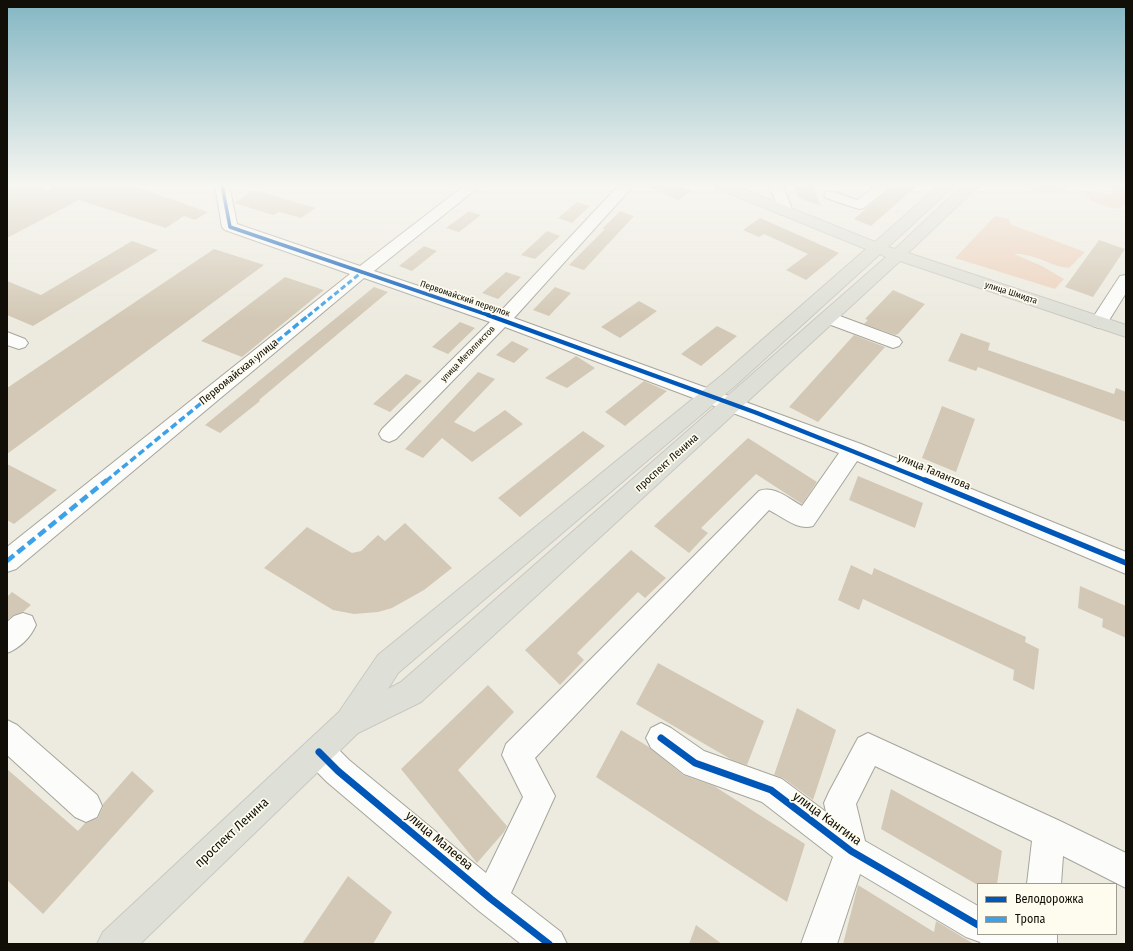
<!DOCTYPE html>
<meta charset="utf-8">
<style>
body{margin:0}
#map{position:relative;width:1133px;height:951px;overflow:hidden;background:#edebe0;font-family:"Fira Sans Condensed",sans-serif}
canvas{display:block}
.frame{position:absolute;inset:0;border:8px solid #100e07;pointer-events:none}
.legend{position:absolute;left:977px;top:883px;width:140px;height:52px;box-sizing:border-box;background:#fefcef;border:1px solid #9f9d92;margin:0;padding:5px 7px;list-style:none;font-size:12px;color:#100e07}
.legend li{display:flex;align-items:center;gap:8px;height:20px}
.legend b{width:20px;border:1px solid #9f9d92}
</style>
<div id="map">
<canvas width="1133" height="951"></canvas>
<div class="frame"></div>
<ul class="legend">
<li><b style="height:5px;background:#0057b8"></b>Велодорожка</li>
<li><b style="height:5px;background:#3da1e9"></b>Тропа</li>
</ul>
</div>
<script>
const c = document.querySelector('canvas').getContext('2d');
c.lineJoin = 'round';
function fill(path, color) {
  c.fillStyle = color;
  c.fill(path, 'evenodd');
}
function stroke(path, color, width, dash) {
  c.strokeStyle = color;
  c.lineWidth = width;
  c.lineCap = dash ? 'butt' : 'round';
  c.setLineDash(dash || []);
  c.stroke(path);
}
function label(font, color, halo, rows, align = 'center') {
  c.font = font + ' "Fira Sans Condensed",sans-serif';
  c.lineWidth = 3.5;
  c.setLineDash([]);
  c.textBaseline = 'middle';
  c.strokeStyle = halo;
  c.fillStyle = color;
  for (const [text, x, y, turn = 0] of rows) {
    c.save();
    c.translate(x, y);
    c.rotate((+turn || 0) * Math.PI / 180);
    c.textAlign = isNaN(turn) ? turn : align;
    if (halo) c.strokeText(text, 0, 0);
    c.fillText(text, 0, 0);
    c.restore();
  }
}
fill(new Path2D(`
 M 1024,185 L 1067,185 L 1064,190 C 1051,193 1035,193 1024,185 Z
 M 1106,185 L 1126,185 L 1126,203 L 1120,209 C 1109,207 1086,204 1085,190 L 1110,195 L 1114,188 Z
 M 995,216 L 1009,219 L 1010,224 L 1085,252 L 1069,268 C 1049,266 1035,253 1014,254 L 1042,266 L 1064,279 L 1055,289 L 955,258 Z`), '#ecd1bc');
fill(new Path2D(`
 M 7,185 L 31,185 L 50,191 L 51,185 L 131,185 L 208,212 L 195,220 L 184,216 L 166,228 L 79,200 L 7,238 Z
 M 645,185 L 677,185 L 692,191 L 678,200 Z
 M 794,185 L 812,185 L 821,206 L 799,198 Z
 M 894,185 L 918,185 L 871,226 L 854,219 Z
 M 254,190 L 316,208 L 301,218 L 279,212 L 273,215 L 234,203 Z
 M 577,202 L 590,206 L 572,223 L 558,218 Z
 M 469,211 L 481,215 L 459,232 L 446,228 Z
 M 620,211 L 634,216 L 584,270 L 569,265 L 605,229 L 602,229 Z
 M 760,218 L 839,253 L 806,280 L 786,270 L 808,254 L 764,234 L 759,237 L 743,230 Z
 M 547,231 L 560,236 L 535,259 L 521,255 Z
 M 1099,240 L 1125,249 L 1093,297 L 1065,287 Z
 M 132,241 L 158,250 L 33,326 L 7,315 L 7,281 L 41,295 Z
 M 424,246 L 437,251 L 412,271 L 399,266 Z
 M 214,249 L 264,265 L 7,454 L 7,388 Z
 M 506,272 L 521,277 L 498,299 L 482,293 Z
 M 285,277 L 324,290 L 242,357 L 201,341 Z
 M 374,287 L 388,292 L 259,400 L 260,401 L 220,433 L 205,425 Z
 M 555,287 L 571,293 L 549,316 L 533,310 Z
 M 893,290 L 925,304 L 898,334 L 895,335 L 864,324 L 868,320 L 865,319 Z
 M 639,301 L 657,311 L 620,338 L 601,327 Z
 M 460,322 L 475,328 L 448,354 L 432,347 Z
 M 717,326 L 737,336 L 701,366 L 681,354 Z
 M 961,333 L 990,343 L 988,350 L 1114,394 L 1116,388 L 1126,392 L 1126,422 L 978,367 L 976,371 L 948,361 Z
 M 854,335 L 885,347 L 818,422 L 789,407 Z
 M 512,341 L 529,349 L 514,363 L 496,355 Z
 M 576,356 L 595,368 L 567,388 L 545,378 Z
 M 478,372 L 495,379 L 454,422 L 474,432 L 505,410 L 523,424 L 472,462 L 442,438 L 423,458 L 405,449 Z
 M 406,374 L 422,381 L 390,412 L 373,404 Z
 M 644,381 L 667,391 L 625,426 L 605,412 Z
 M 942,406 L 975,419 L 956,472 L 922,458 Z
 M 583,431 L 605,446 L 520,517 L 498,498 Z
 M 748,438 L 817,482 L 802,504 L 756,474 L 701,528 L 708,533 L 689,553 L 654,526 Z
 M 7,464 L 57,490 L 14,524 L 7,520 Z
 M 858,476 L 923,503 L 915,528 L 849,500 Z
 M 405,523 L 452,568 L 424,590 L 392,608 L 378,612 L 354,614 L 333,610 L 264,568 L 307,527 L 352,553 L 361,551 L 378,535 L 385,541 Z
 M 631,550 L 666,578 L 645,598 L 638,592 L 577,653 L 584,660 L 560,685 L 525,650 Z
 M 851,565 L 872,575 L 874,568 L 1026,637 L 1025,642 L 1039,649 L 1034,690 L 1013,680 L 1014,670 L 863,599 L 859,610 L 838,600 Z
 M 1080,586 L 1126,606 L 1126,638 L 1102,627 L 1103,619 L 1078,608 Z
 M 12,592 L 31,605 L 23,612 L 14,615 L 7,620 L 7,597 Z
 M 658,663 L 764,721 L 747,765 L 732,760 L 636,704 Z
 M 488,685 L 514,712 L 458,770 L 507,826 L 504,832 L 477,863 L 401,769 Z
 M 797,708 L 836,730 L 813,800 L 783,778 L 774,775 Z
 M 621,730 L 649,747 L 683,775 L 714,786 L 805,844 L 787,902 L 596,777 Z
 M 7,769 L 78,831 L 85,823 L 98,818 L 103,807 L 103,804 L 132,771 L 154,791 L 43,914 L 7,880 Z
 M 891,789 L 1002,851 L 997,884 L 976,884 L 881,829 Z
 M 348,876 L 392,912 L 373,944 L 302,944 Z
 M 858,885 L 934,932 L 936,921 L 974,944 L 843,944 Z
 M 696,925 L 722,944 L 689,944 Z`), '#d3c8b5');
const minor = new Path2D(`
 M 215,185 L 229,185 L 237,224 L 360,266 L 465,185 L 481,185 L 374,271 L 499,313 L 619,185 L 634,185 L 514,318 L 861,444 L 1126,552 L 1126,574 L 857,461 L 813,526 C 798,531 783,517 769,510 L 535,758 L 555,796 L 511,893 L 561,932 L 567,944 L 521,944 L 479,911 L 327,782 L 308,763 L 304,752 L 308,741 L 319,737 L 330,741 L 349,760 L 486,873 L 523,797 L 502,755 L 506,744 L 759,491 C 774,485 788,498 802,506 L 839,453 L 505,327 L 396,439 L 389,442 L 382,439 L 379,434 L 382,429 L 490,322 L 364,278 L 16,569 L 7,572 L 7,547 L 350,274 L 225,230 L 222,227 Z
 M 769,185 L 783,185 L 793,212 L 791,215 L 781,215 Z
 M 870,185 L 885,185 L 888,189 L 864,208 L 859,209 L 826,198 L 824,195 L 826,192 L 831,191 L 857,200 L 873,188 Z
 M 1126,275 L 1126,293 L 1108,322 L 1105,326 L 1099,328 L 1093,326 L 1090,322 L 1120,276 Z
 M 829,312 L 899,338 L 902,342 L 899,346 L 893,348 L 823,322 L 820,318 L 823,314 Z
 M 7,332 L 25,339 L 28,343 L 25,347 L 19,349 L 7,345 Z
 M 23,613 L 32,616 L 36,625 C 30,638 20,648 7,653 L 7,622 L 14,616 Z
 M 7,720 L 17,725 L 97,795 L 102,806 L 97,817 L 86,822 L 75,817 L 7,755 Z
 M 661,723 L 671,728 L 704,751 L 782,779 L 826,812 L 824,803 L 829,792 L 858,738 L 868,733 L 1060,821 L 1126,853 L 1126,888 L 1063,856 L 1061,884 L 1027,884 L 1032,841 L 875,766 L 856,804 L 865,841 L 978,906 L 978,934 L 1057,934 L 1057,944 L 981,944 L 980,942 L 966,937 L 860,874 L 837,944 L 801,944 L 833,857 L 762,802 L 684,774 L 651,748 L 646,738 L 651,728 Z`);
const major = new Path2D(`
 M 714,185 L 734,185 L 875,242 L 939,185 L 955,185 L 888,247 L 895,249 L 963,185 L 979,185 L 908,253 L 1126,325 L 1126,337 L 900,261 L 421,702 L 358,733 L 140,944 L 97,944 L 103,932 L 339,712 L 378,655 L 722,375 L 866,249 L 716,188 ZM 880,254 L 886,257 L 401,682 L 388,689 L 398,673 L 736,385 Z`);
stroke(minor, '#a6a59c', 2);
stroke(major, '#c9c8c2', 2);
fill(minor, '#fcfcfa');
fill(major, '#dedfd6');
stroke(new Path2D(`
 M 308,316 L 362,272`), '#3da1e9', 3, [5.5, 3]);
stroke(new Path2D(`
 M 106,481 L 309,315`), '#3da1e9', 3.5, [7, 3.5]);
stroke(new Path2D(`
 M 7,561 L 107,480`), '#3da1e9', 4.5, [9, 4.5]);
stroke(new Path2D(`
 M 222,185 L 230,227 L 491,316`), '#0057b8', 3.5);
stroke(new Path2D(`
 M 488,315 L 757,413 L 927,481`), '#0057b8', 4.5);
stroke(new Path2D(`
 M 925,480 L 1126,563`), '#0057b8', 5.5);
stroke(new Path2D(`
 M 661,738 L 695,763 L 771,790 L 851,851 L 978,925
 M 319,752 L 338,771 L 491,899 L 549,944`), '#0057b8', 7);
const sky = c.createLinearGradient(0, 0, 0, 319);
sky.addColorStop(0, '#83b6c3');
sky.addColorStop(0.58, '#f7f6f1');
sky.addColorStop(1, '#f7f6f100');
c.fillStyle = sky;
c.fillRect(0, 0, 1133, 319);
label('9px', '#100e07', '#fefcef', [
 ["улица Шмидта",1011,293,18],
 ["Первомайский переулок",465,299,19],
 ["улица Металлистов",468,354,-46]
]);
label('11px', '#100e07', '#fefcef', [
 ["Первомайская улица",239,372,-39],
 ["проспект Ленина",667,463,-42],
 ["улица Талантова",934,472,23]
]);
label('13px', '#100e07', '#fefcef', [
 ["улица Кангина",827,819,36],
 ["проспект Ленина",232,833,-43],
 ["улица Малеева",439,841,40]
]);
</script>
